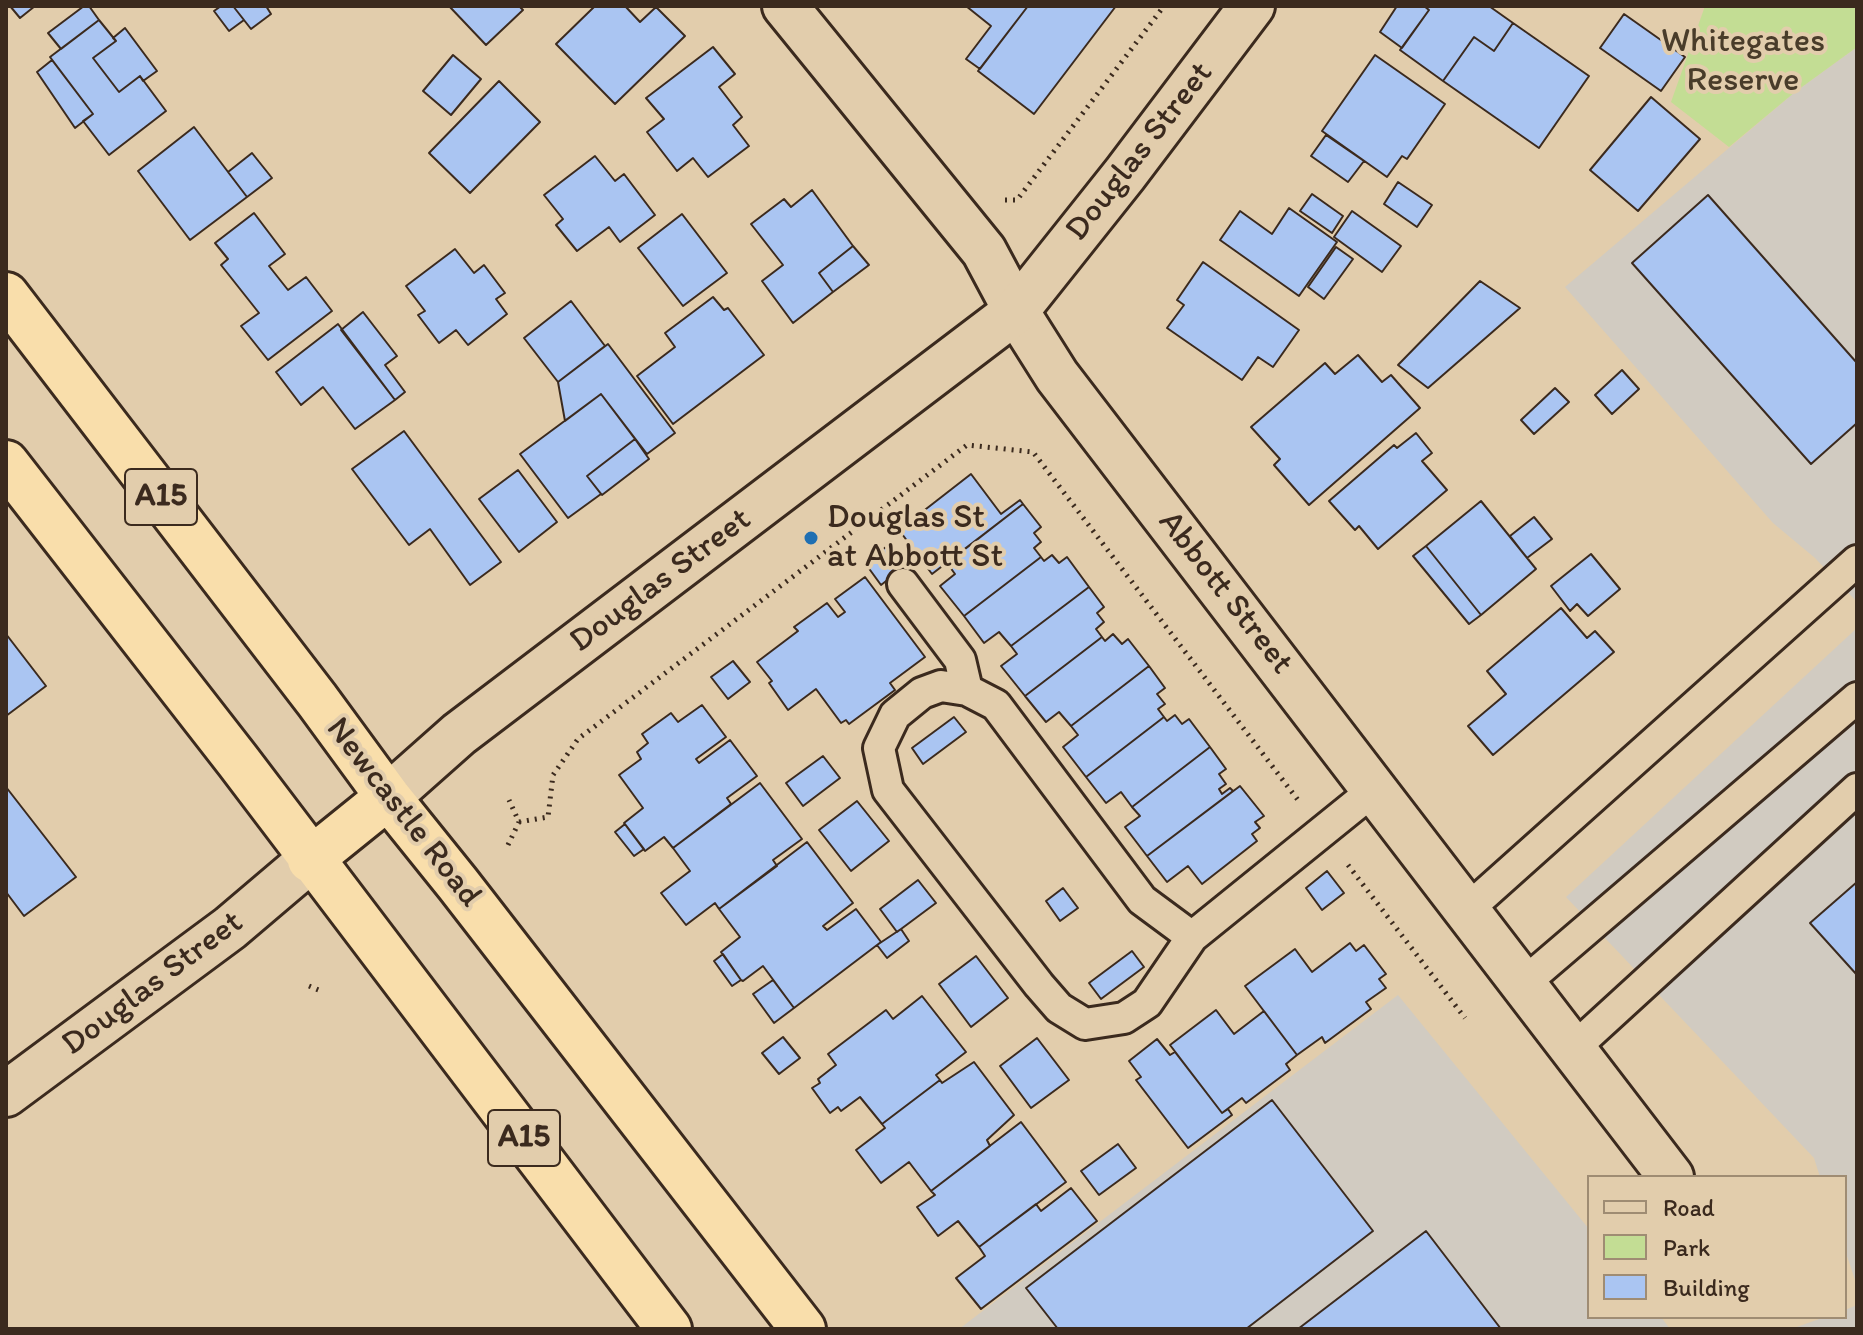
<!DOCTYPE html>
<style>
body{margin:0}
#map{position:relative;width:1863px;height:1335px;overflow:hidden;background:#e2cdac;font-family:Itim,sans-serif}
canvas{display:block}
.frame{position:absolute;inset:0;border:8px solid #3b2a1e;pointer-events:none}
.legend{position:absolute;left:1587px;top:1175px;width:260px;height:144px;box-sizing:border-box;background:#e2cdac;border:2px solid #9f8c73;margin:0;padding:10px 14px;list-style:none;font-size:24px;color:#3b2a1e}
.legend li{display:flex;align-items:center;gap:16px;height:40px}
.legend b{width:40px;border:2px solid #9f8c73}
</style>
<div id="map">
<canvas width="1863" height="1335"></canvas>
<div class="frame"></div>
<ul class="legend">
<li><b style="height:10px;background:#e2cdac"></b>Road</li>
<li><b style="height:22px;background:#c3dd94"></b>Park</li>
<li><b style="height:22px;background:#aac5f2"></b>Building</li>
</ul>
</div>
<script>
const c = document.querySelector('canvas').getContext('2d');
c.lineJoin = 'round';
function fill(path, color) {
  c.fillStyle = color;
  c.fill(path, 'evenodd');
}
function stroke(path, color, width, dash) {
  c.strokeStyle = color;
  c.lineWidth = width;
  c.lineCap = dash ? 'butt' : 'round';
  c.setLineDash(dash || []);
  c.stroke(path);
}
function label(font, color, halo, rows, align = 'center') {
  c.font = font + ' Itim,sans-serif';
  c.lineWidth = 8;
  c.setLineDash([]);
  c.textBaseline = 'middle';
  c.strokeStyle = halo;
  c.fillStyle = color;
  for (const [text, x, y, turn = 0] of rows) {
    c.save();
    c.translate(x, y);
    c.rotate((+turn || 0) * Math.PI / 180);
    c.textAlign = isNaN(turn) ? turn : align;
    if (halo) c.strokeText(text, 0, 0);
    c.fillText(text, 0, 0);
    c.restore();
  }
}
fill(new Path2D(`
 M 1857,47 L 1857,602 L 1815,558 L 1773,523 L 1565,287 L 1795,92 Z
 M 1857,628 L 1857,1286 L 1845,1250 L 1845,1177 L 1820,1177 L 1814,1158 L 1566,897 Z
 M 1398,995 L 1589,1229 L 1589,1317 L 1661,1317 L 1670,1329 L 959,1329 Z
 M 1857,1305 L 1857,1329 L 1791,1329 L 1825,1317 L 1845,1317 L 1845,1310 Z`), '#d1cbc1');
fill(new Path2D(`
 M 1705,6 L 1857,6 L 1857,47 L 1795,92 L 1729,147 L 1671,102 Z`), '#c3dd94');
const building = new Path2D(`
 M 10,6 L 35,6 L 20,18 Z
 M 84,6 L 89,6 L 99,20 L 61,49 L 48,33 Z
 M 221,6 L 233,6 L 244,20 L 229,31 L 214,11 Z
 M 233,6 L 266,6 L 271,14 L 251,29 Z
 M 449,6 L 519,6 L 523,10 L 486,45 Z
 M 595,6 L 625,6 L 640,22 L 656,7 L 685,36 L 615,104 L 556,44 Z
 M 966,6 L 1028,6 L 980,69 L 966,59 L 991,26 Z
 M 1028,6 L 1116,6 L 1034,114 L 978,71 Z
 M 1397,6 L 1424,6 L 1429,10 L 1402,48 L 1380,32 Z
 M 1424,6 L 1489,6 L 1513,23 L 1494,51 L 1474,37 L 1443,81 L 1400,50 L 1429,10 Z
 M 1624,14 L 1685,57 L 1661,91 L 1600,48 Z
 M 99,20 L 116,41 L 93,58 L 119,92 L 140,76 L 166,111 L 109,155 L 83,121 L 93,114 L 50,57 Z
 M 1513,23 L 1589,76 L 1539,148 L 1443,81 L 1474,37 L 1494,51 Z
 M 125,28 L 157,71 L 143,81 L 140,76 L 119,92 L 93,58 L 116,41 L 113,38 Z
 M 713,47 L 735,74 L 719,87 L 742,117 L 733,125 L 749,146 L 708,177 L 693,158 L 677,171 L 647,132 L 664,119 L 646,98 Z
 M 453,55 L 481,79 L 451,115 L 423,91 Z
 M 1375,55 L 1445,104 L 1407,159 L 1402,156 L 1387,177 L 1322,131 Z
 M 52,60 L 93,114 L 75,128 L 37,72 Z
 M 499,81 L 540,122 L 470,193 L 429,153 Z
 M 1651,97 L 1700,139 L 1638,211 L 1590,170 Z
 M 194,127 L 247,197 L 190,240 L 138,171 Z
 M 1326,135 L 1364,161 L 1348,182 L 1311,156 Z
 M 252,153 L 272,178 L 247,197 L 228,172 Z
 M 595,156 L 615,181 L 624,174 L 655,215 L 620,242 L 609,227 L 577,251 L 556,225 L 563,219 L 544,195 Z
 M 1398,182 L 1432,205 L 1417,227 L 1384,204 Z
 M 812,190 L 853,246 L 819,273 L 833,292 L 793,323 L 762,281 L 783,265 L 751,224 L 784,199 L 791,207 Z
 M 1312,194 L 1343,216 L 1332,233 L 1300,211 Z
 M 1708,195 L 1857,363 L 1857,423 L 1811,464 L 1632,263 Z
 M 1289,208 L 1337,242 L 1299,296 L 1220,240 L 1240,211 L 1272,234 Z
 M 1352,211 L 1401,246 L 1382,272 L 1334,237 Z
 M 254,213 L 285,254 L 269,266 L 288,290 L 306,277 L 332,311 L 268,360 L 241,326 L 259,313 L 221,265 L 228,259 L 215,243 Z
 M 682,214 L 727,273 L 683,306 L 638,248 Z
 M 853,246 L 869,265 L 833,292 L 819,273 Z
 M 1336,247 L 1353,259 L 1324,299 L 1308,287 Z
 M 455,249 L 474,273 L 484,265 L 505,293 L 496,299 L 507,314 L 468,345 L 456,330 L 439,343 L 418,315 L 425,311 L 406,286 Z
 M 1203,262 L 1299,330 L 1273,367 L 1258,357 L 1242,380 L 1167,328 L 1184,305 L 1177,300 Z
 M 1480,281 L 1520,308 L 1428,388 L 1398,365 Z
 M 713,297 L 724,310 L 728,308 L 764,355 L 673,424 L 637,376 L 675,347 L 665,333 Z
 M 571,301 L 605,346 L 558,382 L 524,338 Z
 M 363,312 L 397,356 L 385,365 L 405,392 L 395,400 L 341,330 Z
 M 338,324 L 395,400 L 355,429 L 323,387 L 301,405 L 276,372 Z
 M 608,344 L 675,433 L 647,454 L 601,394 L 565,421 L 558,382 Z
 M 1358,355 L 1382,382 L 1391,375 L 1420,408 L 1309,505 L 1274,465 L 1280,459 L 1251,427 L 1325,363 L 1335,374 Z
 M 1622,370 L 1639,389 L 1612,414 L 1595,395 Z
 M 1555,388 L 1569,402 L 1534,434 L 1521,420 Z
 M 601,394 L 635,439 L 587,476 L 601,494 L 568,518 L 520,454 Z
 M 404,431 L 501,562 L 470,585 L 430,529 L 409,545 L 352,469 Z
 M 1416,433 L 1432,453 L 1422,461 L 1447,490 L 1378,549 L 1359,526 L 1355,530 L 1329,501 L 1394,445 L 1397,448 Z
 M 635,439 L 649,459 L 602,495 L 587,476 Z
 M 518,470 L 557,522 L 519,552 L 479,499 Z
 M 971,474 L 1001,514 L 1020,500 L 1023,504 L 932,574 L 899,530 Z
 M 1481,501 L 1536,569 L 1481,615 L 1426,546 Z
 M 1023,504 L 1041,527 L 1034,533 L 1041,542 L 1034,548 L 1041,557 L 964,616 L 940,586 L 955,574 L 947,563 Z
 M 1534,517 L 1552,539 L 1527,558 L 1510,536 Z
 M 1426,546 L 1481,615 L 1469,624 L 1413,556 Z
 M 886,547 L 903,568 L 881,585 L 865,563 Z
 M 1591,554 L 1620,589 L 1588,616 L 1577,604 L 1570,611 L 1551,586 Z
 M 1052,555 L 1059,563 L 1067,557 L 1089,587 L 1011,646 L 999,632 L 984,643 L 964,616 L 1041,557 L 1044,561 Z
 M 865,577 L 925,657 L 890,683 L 895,690 L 849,724 L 846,720 L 841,723 L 816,689 L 788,710 L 769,683 L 772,681 L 757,662 L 798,631 L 794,627 L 827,603 L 838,617 L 845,612 L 835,599 Z
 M 1089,587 L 1104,607 L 1097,613 L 1104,622 L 1096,629 L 1102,637 L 1025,696 L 1001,666 L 1017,654 L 1011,646 Z
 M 1561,608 L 1587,638 L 1595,631 L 1614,652 L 1493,755 L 1468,726 L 1506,694 L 1487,671 Z
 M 6,634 L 46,686 L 6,716 Z
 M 1113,634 L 1122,644 L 1128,639 L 1149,666 L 1071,726 L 1059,712 L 1046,722 L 1025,696 L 1102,637 L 1105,641 Z
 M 733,661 L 750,682 L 728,699 L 711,677 Z
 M 1149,666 L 1165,688 L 1157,694 L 1165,704 L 1158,709 L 1164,717 L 1086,777 L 1063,747 L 1078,735 L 1071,726 Z
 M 702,705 L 726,737 L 696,759 L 699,763 L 730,740 L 757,776 L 727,798 L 731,804 L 673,848 L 664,837 L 645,851 L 624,823 L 643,808 L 619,775 L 641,759 L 637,752 L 648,743 L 642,734 L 671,713 L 678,722 Z
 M 1175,715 L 1182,724 L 1189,719 L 1210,747 L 1132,807 L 1121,792 L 1106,803 L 1086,777 L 1164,717 L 1167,721 Z
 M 954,717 L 966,732 L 923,764 L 912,748 Z
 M 1210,747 L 1226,769 L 1219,774 L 1226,784 L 1219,789 L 1222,794 L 1230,788 L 1233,791 L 1147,856 L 1125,827 L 1140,816 L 1132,807 Z
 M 823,756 L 840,778 L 803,806 L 786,783 Z
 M 760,783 L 802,839 L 773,860 L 777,866 L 719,909 L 715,903 L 686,925 L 661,893 L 690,871 L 673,848 Z
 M 1240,786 L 1264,816 L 1255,822 L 1260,828 L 1252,834 L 1257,841 L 1202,884 L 1188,866 L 1167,882 L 1147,856 Z
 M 6,787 L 76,877 L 24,916 L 6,892 Z
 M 857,801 L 889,841 L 851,871 L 819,830 Z
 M 625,824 L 644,849 L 634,856 L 615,832 Z
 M 807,842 L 853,903 L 823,926 L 827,930 L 856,909 L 881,942 L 794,1008 L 763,966 L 743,981 L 741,980 L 721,952 L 740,937 L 719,909 Z
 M 1327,871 L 1344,893 L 1322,910 L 1306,888 Z
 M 918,880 L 936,903 L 897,932 L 880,909 Z
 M 1857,882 L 1857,975 L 1810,923 Z
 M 1063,888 L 1078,908 L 1060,921 L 1046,901 Z
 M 901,929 L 909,941 L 887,958 L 877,945 Z
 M 1350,943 L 1356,951 L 1364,945 L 1386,974 L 1379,979 L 1386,988 L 1366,1002 L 1371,1009 L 1325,1043 L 1322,1037 L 1297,1055 L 1245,986 L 1295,949 L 1312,972 Z
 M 1132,951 L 1144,967 L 1101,999 L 1089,983 Z
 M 723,954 L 741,980 L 732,986 L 714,961 Z
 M 976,956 L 1008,998 L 971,1027 L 939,984 Z
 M 773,980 L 794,1008 L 774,1023 L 753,994 Z
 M 922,996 L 966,1052 L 936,1075 L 940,1080 L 882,1124 L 860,1097 L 841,1111 L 838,1107 L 830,1113 L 812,1088 L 820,1083 L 818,1079 L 836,1065 L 828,1054 L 886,1010 L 893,1019 Z
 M 1216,1010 L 1234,1034 L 1264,1011 L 1297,1055 L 1286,1064 L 1290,1070 L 1246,1103 L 1242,1098 L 1222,1113 L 1170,1045 Z
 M 783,1037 L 800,1058 L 779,1074 L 762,1053 Z
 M 1037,1038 L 1069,1080 L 1031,1108 L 1000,1066 Z
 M 1157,1039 L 1170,1055 L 1175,1052 L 1222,1113 L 1228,1109 L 1232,1115 L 1188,1148 L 1136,1080 L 1141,1077 L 1129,1061 Z
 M 974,1062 L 1014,1115 L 987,1140 L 990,1146 L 931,1191 L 909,1162 L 881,1183 L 856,1150 L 885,1128 L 882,1124 L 940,1080 L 942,1083 Z
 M 1272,1100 L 1373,1231 L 1246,1329 L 1058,1329 L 1026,1288 Z
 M 1021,1122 L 1066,1182 L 979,1247 L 958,1221 L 938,1236 L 917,1207 L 935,1195 L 931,1191 Z
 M 1118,1144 L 1136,1168 L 1099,1195 L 1081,1171 Z
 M 1071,1188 L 1097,1221 L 981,1309 L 956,1278 L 985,1256 L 979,1247 L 1036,1204 L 1041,1211 Z
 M 1426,1231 L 1501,1329 L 1298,1329 Z`);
fill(building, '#aac5f2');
stroke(building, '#3b2a1e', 2);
const lane = new Path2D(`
 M 903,584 L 960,660 L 967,690
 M 1468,909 L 1857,561
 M 1192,937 L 1142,900 L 996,705 L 967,690 L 941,686 L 922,693 L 895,715 L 879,748 L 888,790 L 1039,985 L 1059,1008 L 1085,1024 L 1124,1018 L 1147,1003 L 1192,937 L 1375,789
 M 1523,984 L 1857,698
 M 1573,1049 L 1857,789`);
const street = new Path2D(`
 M 785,6 L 984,251 L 1016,311 L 1057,376 L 1671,1177`);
const secondary = new Path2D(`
 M 388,797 L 459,734 L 1016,311 L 1125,174 L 1252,6
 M 6,1094 L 230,928 L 310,860`);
const highway = new Path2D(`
 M 6,295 L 317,700 L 388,797 L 458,884 L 803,1329
 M 6,463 L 238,761 L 669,1329
 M 310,860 L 388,797`);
stroke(lane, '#3b2a1e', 36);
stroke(street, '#3b2a1e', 50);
stroke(secondary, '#3b2a1e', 50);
stroke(highway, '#3b2a1e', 50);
stroke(new Path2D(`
 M 1005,200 L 1017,200 L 1164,6
 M 519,822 L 548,817 L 553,775 L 578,739 L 967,445 L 1033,452 L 1298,800
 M 508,845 L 519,822 L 509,800
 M 1348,865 L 1465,1018
 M 309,986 L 321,991`), '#3b2a1e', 5, [2, 6]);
stroke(lane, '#e2cdac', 30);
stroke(street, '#e2cdac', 44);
stroke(secondary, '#e2cdac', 44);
stroke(highway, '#f9deab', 44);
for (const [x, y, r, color] of [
 [811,538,8,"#1f6fb2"]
]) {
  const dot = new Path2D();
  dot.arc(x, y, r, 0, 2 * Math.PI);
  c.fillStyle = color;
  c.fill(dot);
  stroke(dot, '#e2cdac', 3);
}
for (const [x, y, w] of [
 [161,497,72],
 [524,1138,72]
]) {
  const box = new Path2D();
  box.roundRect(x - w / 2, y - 28, w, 56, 6);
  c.fillStyle = '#e2cdac';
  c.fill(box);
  stroke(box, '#3b2a1e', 2);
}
label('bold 32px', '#3b2a1e', null, [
 ["A15",161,497],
 ["A15",524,1138]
]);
label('34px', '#493c2a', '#e2cdac', [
 ["Whitegates",1743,42],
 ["Reserve",1743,81]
]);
label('34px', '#3b2a1e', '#e2cdac', [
 ["Douglas Street",1140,152,-52],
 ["Douglas Street",661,581,-37],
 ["Abbott Street",1225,593,52],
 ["Newcastle Road",403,813,52],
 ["Douglas Street",153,984,-37]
]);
label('34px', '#3b2a1e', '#e2cdac', [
 ["Douglas St",827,518],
 ["at Abbott St",827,557]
], 'left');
</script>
